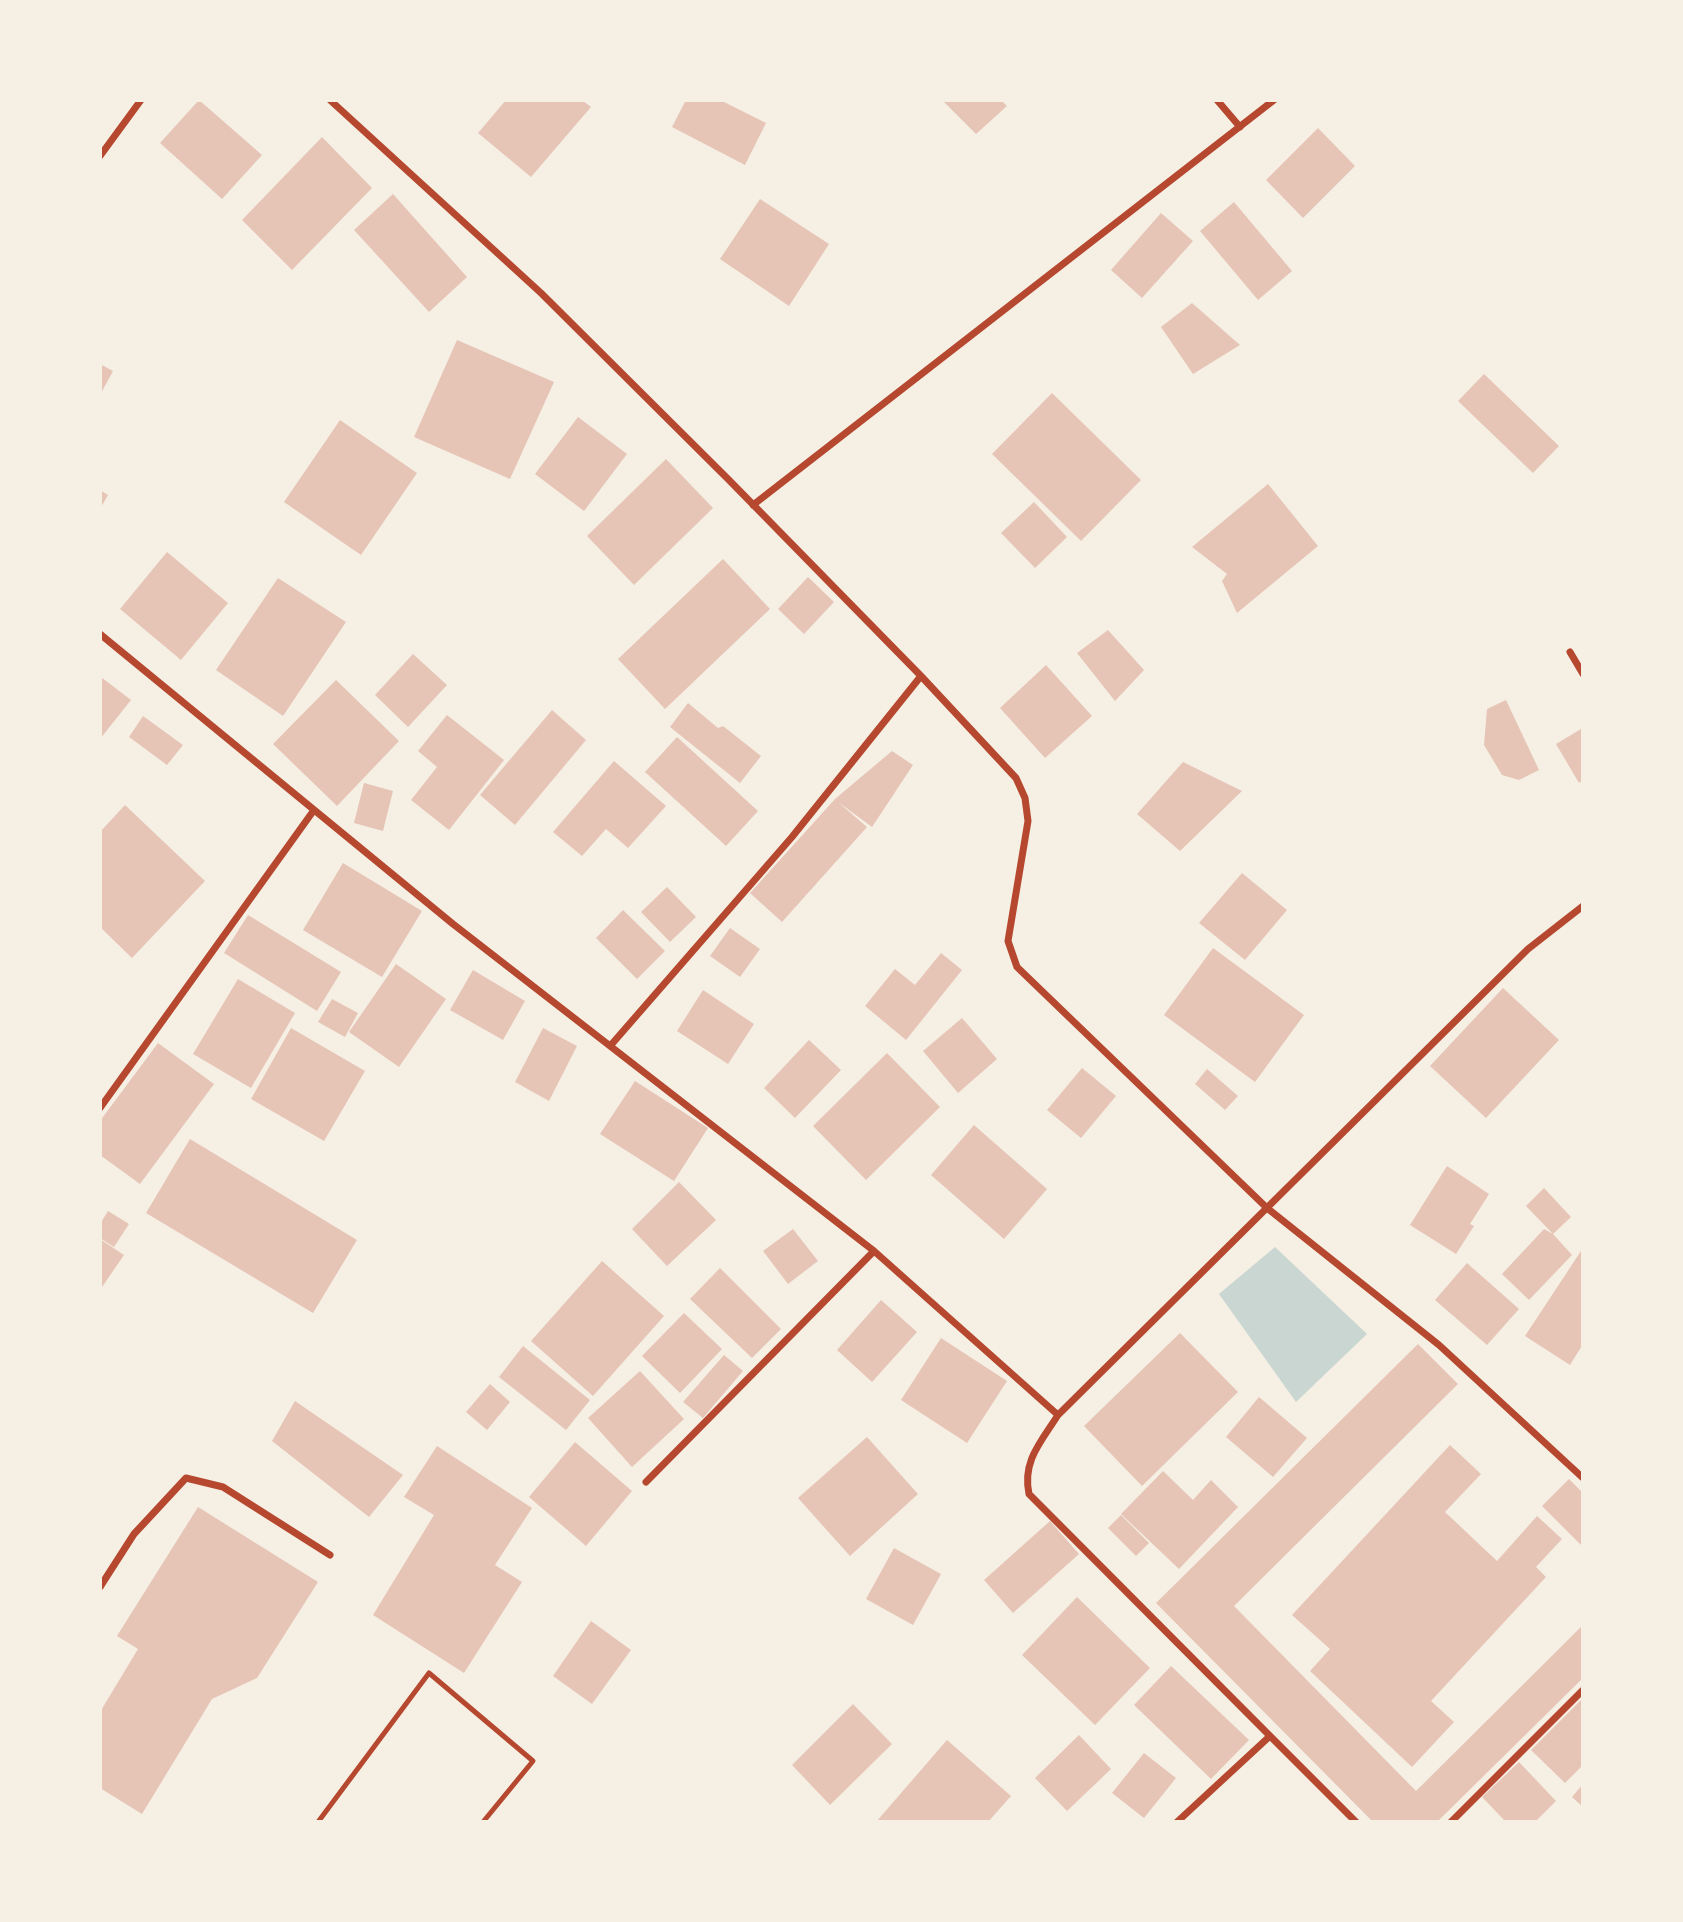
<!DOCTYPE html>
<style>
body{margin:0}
#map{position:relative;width:1683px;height:1922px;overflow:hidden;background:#f6efe4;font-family:Commissioner,sans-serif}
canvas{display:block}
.frame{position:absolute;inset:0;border:102px solid #f6efe4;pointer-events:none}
</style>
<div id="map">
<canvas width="1683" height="1922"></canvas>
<div class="frame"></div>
</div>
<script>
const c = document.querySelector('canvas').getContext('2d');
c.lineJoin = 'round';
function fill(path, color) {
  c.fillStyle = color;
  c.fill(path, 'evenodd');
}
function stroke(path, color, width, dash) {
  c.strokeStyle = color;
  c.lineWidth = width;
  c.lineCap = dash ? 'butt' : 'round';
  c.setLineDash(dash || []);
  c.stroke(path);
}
fill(new Path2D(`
 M 1275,1247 L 1367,1334 L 1296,1402 L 1219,1294 Z`), '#c9d6d2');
fill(new Path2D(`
 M 199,100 L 262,155 L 222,199 L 160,143 Z
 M 506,100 L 582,100 L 591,107 L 531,177 L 478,133 Z
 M 686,100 L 720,100 L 766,123 L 745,165 L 672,127 Z
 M 942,100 L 1001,100 L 1007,106 L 976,134 Z
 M 1318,128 L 1355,166 L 1303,218 L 1266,180 Z
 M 322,137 L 372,188 L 292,270 L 242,220 Z
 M 393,194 L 467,277 L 429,312 L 354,230 Z
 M 760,199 L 829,244 L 789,306 L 720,259 Z
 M 1234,202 L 1292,271 L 1258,300 L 1200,231 Z
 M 1161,213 L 1193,241 L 1142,298 L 1111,270 Z
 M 1192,303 L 1240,345 L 1193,374 L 1161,327 Z
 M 457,340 L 554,382 L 510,479 L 414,437 Z
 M 100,364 L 113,371 L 100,395 Z
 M 1484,374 L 1559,446 L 1533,473 L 1458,401 Z
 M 1052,393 L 1141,480 L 1081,541 L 992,454 Z
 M 578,417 L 627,454 L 584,511 L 535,474 Z
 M 340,420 L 417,473 L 361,555 L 284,502 Z
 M 666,459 L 713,508 L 634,585 L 587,536 Z
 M 1268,484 L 1318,546 L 1237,613 L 1222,581 L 1227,574 L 1192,547 Z
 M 100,490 L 108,495 L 100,509 Z
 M 1034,502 L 1067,537 L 1035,568 L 1001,533 Z
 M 167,552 L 228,603 L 181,660 L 120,609 Z
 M 723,559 L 770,609 L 665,709 L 618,659 Z
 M 808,577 L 834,602 L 804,634 L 778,609 Z
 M 278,578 L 346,622 L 283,716 L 216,670 Z
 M 1108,630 L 1144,670 L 1115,701 L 1077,653 Z
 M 413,654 L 447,685 L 408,727 L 375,695 Z
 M 1046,665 L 1092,716 L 1045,758 L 1000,708 Z
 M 101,677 L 131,700 L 100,739 L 100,679 Z
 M 336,680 L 399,741 L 337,806 L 273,744 Z
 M 1506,700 L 1539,770 L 1519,780 L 1502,775 L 1484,745 L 1487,709 Z
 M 688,703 L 718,728 L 723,726 L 761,756 L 740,783 L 670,727 Z
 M 552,710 L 586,740 L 515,825 L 480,795 Z
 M 447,715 L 504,760 L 449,830 L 411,800 L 437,767 L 418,751 Z
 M 143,716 L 183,745 L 167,765 L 129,737 Z
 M 1581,729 L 1583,780 L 1579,783 L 1556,744 Z
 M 677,737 L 758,811 L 726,846 L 645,772 Z
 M 892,751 L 913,765 L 872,827 L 838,802 L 867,827 L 782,922 L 750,893 L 835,799 Z
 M 614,761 L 666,806 L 628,848 L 606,829 L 582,856 L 553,832 Z
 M 1183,762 L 1242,791 L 1180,851 L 1137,814 Z
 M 364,783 L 393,791 L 383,831 L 354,823 Z
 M 125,805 L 205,881 L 132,958 L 100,927 L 100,832 Z
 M 343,863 L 422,911 L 382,977 L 303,930 Z
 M 1242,873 L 1287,910 L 1245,960 L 1199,923 Z
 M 667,887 L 696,917 L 670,942 L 641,912 Z
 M 623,910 L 665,951 L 637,979 L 596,938 Z
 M 248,915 L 341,972 L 317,1011 L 224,953 Z
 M 730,928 L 760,949 L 740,977 L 710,956 Z
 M 1213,948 L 1304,1015 L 1255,1082 L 1164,1015 Z
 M 941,953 L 962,970 L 906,1040 L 865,1006 L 895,969 L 915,985 Z
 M 396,964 L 446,999 L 399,1067 L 349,1032 Z
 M 473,970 L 525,1001 L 503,1040 L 450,1010 Z
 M 238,979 L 295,1013 L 251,1088 L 193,1054 Z
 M 1503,988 L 1559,1040 L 1486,1118 L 1430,1066 Z
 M 703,990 L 754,1024 L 728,1064 L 677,1031 Z
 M 332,999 L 358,1013 L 345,1037 L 318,1022 Z
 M 962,1018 L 997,1059 L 958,1093 L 923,1051 Z
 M 291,1028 L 365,1071 L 324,1141 L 251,1099 Z
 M 543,1028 L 577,1046 L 549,1101 L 515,1082 Z
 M 809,1040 L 841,1070 L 795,1118 L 764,1088 Z
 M 158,1043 L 214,1084 L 140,1184 L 100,1155 L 100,1121 Z
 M 887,1053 L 940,1107 L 866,1180 L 813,1126 Z
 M 1082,1068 L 1116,1096 L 1081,1138 L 1047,1110 Z
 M 1207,1069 L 1238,1096 L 1225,1110 L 1195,1084 Z
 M 635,1081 L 708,1128 L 674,1181 L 600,1134 Z
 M 974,1125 L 1047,1189 L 1004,1239 L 931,1175 Z
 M 190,1139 L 357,1240 L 313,1313 L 146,1213 Z
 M 1447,1166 L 1489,1194 L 1470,1224 L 1474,1226 L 1456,1254 L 1410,1225 Z
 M 679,1182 L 716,1220 L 667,1266 L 632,1229 Z
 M 1544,1188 L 1571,1217 L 1553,1234 L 1526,1206 Z
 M 108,1211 L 129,1224 L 114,1247 L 100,1238 L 100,1224 Z
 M 793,1229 L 818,1261 L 788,1284 L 763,1251 Z
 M 1544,1229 L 1553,1234 L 1572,1255 L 1529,1300 L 1502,1274 Z
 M 100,1239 L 124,1255 L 100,1290 Z
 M 1581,1251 L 1583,1252 L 1583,1344 L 1570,1365 L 1525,1336 Z
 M 602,1261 L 664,1316 L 593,1396 L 531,1341 Z
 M 1467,1263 L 1519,1309 L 1487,1345 L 1435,1300 Z
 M 720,1268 L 781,1329 L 752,1358 L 690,1299 Z
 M 881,1300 L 917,1332 L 872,1382 L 837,1350 Z
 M 684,1313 L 722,1349 L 680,1393 L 642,1356 Z
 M 1180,1333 L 1238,1392 L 1142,1486 L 1084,1426 Z
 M 941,1338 L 1007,1381 L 967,1443 L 901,1400 Z
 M 1418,1344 L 1458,1384 L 1234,1606 L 1416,1791 L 1583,1625 L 1583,1678 L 1437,1822 L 1373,1822 L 1156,1603 Z
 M 523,1346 L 590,1400 L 566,1430 L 499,1377 Z
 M 724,1355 L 743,1371 L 703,1418 L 683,1402 Z
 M 640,1371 L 684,1419 L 632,1467 L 588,1418 Z
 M 490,1384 L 510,1402 L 487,1430 L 466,1412 Z
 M 1259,1397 L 1307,1438 L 1273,1477 L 1226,1437 Z
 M 295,1401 L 403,1475 L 369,1517 L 272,1441 Z
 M 867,1437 L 918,1494 L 850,1556 L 798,1498 Z
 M 575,1442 L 632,1491 L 586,1546 L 529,1497 Z
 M 1450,1445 L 1481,1474 L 1445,1512 L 1497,1561 L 1537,1516 L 1562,1539 L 1536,1567 L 1546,1577 L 1431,1701 L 1454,1722 L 1412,1767 L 1310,1671 L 1330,1649 L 1292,1615 Z
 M 437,1446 L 532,1508 L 495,1565 L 522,1582 L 464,1673 L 373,1615 L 434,1515 L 404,1497 Z
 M 1163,1471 L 1193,1500 L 1211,1480 L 1238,1507 L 1179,1569 L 1121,1514 Z
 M 1569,1479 L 1583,1493 L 1583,1547 L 1542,1506 Z
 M 198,1507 L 318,1582 L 257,1678 L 212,1699 L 142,1814 L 100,1788 L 100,1712 L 138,1649 L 117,1636 Z
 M 1121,1515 L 1149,1543 L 1136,1556 L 1108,1528 Z
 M 1050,1521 L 1079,1554 L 1013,1613 L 984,1580 Z
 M 894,1548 L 941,1574 L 913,1625 L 866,1599 Z
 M 1077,1597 L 1150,1668 L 1095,1725 L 1022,1655 Z
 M 591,1621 L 631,1650 L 592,1704 L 553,1676 Z
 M 1171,1666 L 1249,1740 L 1211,1779 L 1134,1705 Z
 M 1583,1698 L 1583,1765 L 1565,1783 L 1531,1750 Z
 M 853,1704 L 892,1744 L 830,1805 L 792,1765 Z
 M 1079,1735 L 1111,1769 L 1067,1811 L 1035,1778 Z
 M 947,1740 L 1011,1796 L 988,1822 L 876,1822 Z
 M 1144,1753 L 1176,1778 L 1144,1818 L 1112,1793 Z
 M 1519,1762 L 1556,1801 L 1535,1822 L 1506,1822 L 1482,1797 Z
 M 1583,1784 L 1583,1807 L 1572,1797 Z`), '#e6c5b7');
stroke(new Path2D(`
 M 318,1822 L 429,1673 L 533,1761 L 483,1822`), '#b5482f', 5);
stroke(new Path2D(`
 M 330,100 L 541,293 L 728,479 L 921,676 L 1016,778 L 1025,798 L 1028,821 L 1008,941 L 1017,967 L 1267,1208 L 1439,1345 L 1583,1478
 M 1217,100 L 1240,127
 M 100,156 L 141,100
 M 753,505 L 1274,100
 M 100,634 L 453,924 L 874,1251 L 1058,1415
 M 1570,652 L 1583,674
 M 611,1045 L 792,837 L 921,676
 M 100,1108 L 314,810
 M 646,1482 L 874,1251
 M 100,1587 L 134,1534 L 186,1478 L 223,1487 L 330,1555
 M 1270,1736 L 1356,1822
 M 1177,1822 L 1270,1736 L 1029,1494 C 1022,1461 1041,1442 1058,1415 L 1528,949 L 1583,906
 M 1451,1822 L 1583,1690`), '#b5482f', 7);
</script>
